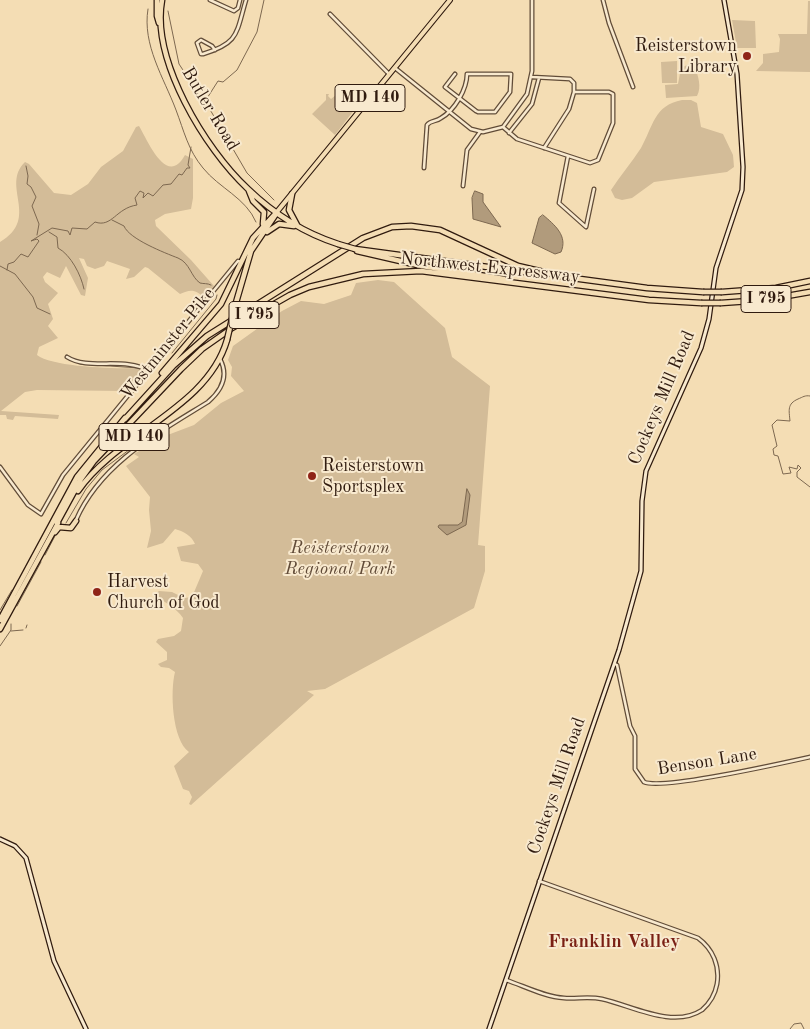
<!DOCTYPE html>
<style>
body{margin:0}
canvas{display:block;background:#f4ddb4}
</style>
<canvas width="810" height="1029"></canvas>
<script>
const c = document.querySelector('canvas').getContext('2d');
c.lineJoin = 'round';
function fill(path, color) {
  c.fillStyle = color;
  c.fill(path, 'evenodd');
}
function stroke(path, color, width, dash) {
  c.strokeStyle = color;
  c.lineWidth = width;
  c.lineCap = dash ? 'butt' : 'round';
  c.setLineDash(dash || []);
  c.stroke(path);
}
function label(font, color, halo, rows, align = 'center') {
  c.font = font + ' "Old Standard TT",serif';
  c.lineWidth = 4;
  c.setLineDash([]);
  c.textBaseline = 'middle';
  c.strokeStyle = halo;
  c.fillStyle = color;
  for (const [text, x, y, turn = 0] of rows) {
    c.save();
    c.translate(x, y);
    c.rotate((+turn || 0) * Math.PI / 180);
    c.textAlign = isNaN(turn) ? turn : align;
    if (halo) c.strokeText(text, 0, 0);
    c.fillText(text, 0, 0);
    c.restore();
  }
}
fill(new Path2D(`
 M 808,1 L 810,1 L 810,72 L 756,71 L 763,63 L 763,54 L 779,52 L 780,39 L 778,34 L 807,34 Z
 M 732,20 L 755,21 L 756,48 L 737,48 Z
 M 677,61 L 677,83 L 662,83 L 661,62 Z
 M 689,64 L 695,67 C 698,76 702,87 697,96 L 666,98 L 665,85 L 678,84 L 681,68 Z
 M 342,90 L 358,105 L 335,135 L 312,114 L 326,100 L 326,94 L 329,94 L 328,96 L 331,99 Z
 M 682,100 L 691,100 L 697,103 L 701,127 L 723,134 L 733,155 L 734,167 L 727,172 L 654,182 L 632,198 L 622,200 L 615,198 L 611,190 C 620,176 632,162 641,148 C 653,127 654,105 682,100 Z
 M 139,126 C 148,141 167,188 185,155 L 193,159 L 193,198 L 191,209 L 165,214 L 155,220 L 156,226 L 191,260 L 214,286 L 204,298 C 196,289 190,289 180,294 L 148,268 L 145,267 L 134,277 L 126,279 L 130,269 L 107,261 L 104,266 L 95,269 L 87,266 L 84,259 L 79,258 L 88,278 L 85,296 L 81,295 L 66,266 L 60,278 L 47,272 L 43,277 L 45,282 L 58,293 L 48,304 L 53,319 L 48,326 L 58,338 L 39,347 L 37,355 C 54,368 122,369 145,368 L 126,391 L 37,390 L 25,392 L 1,411 L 59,415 L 58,419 L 15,416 L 13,420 L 7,419 L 6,415 L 0,415 L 0,242 C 41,218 0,186 25,162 L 29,164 L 54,193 L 71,195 L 88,184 L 101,167 L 123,151 L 136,127 Z
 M 378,280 L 394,282 L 445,328 L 452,357 L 490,386 L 478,545 L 485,546 L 485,571 L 474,608 L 325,689 L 307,691 L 314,695 L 191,805 L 189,804 L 192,797 L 189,791 L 183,789 L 174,766 L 189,752 C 172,740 170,691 175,672 L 169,668 L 161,667 L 158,664 L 167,660 L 167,652 L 156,642 L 158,639 L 174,636 L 181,631 L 183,618 C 176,607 164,603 155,594 L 159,591 L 172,592 L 184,598 L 192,597 L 203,571 L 198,564 L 181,561 L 177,547 L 195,544 C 192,536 183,531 175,529 L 163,543 L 147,548 L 151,531 L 149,510 L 150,497 L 126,466 L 139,457 L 134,454 L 165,436 L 194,425 L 221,403 L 244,391 L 231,376 L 232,367 L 228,360 L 233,346 L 282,311 L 301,301 L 324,304 L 351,295 L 356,283 Z`), '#d3bc98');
const water = new Path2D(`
 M 475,191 L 483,194 L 483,202 L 501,227 L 473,219 L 472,198 Z
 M 543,215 C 555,225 568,236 561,252 L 555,254 L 532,243 L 539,218 Z
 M 467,489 L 470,495 L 466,525 L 447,535 L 438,527 L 439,525 L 458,525 L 462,522 Z`);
fill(water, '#b19b7c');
stroke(water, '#7d6850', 1);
stroke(new Path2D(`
 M 148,9 C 142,45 164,78 176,110 C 184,131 188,150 203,168 C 219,188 246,198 256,222
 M 168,11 L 179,64 L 204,102
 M 205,101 L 247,173 L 274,200
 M 204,103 L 218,81 L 223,82 L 237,70 L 257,32 L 264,0
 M 26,166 L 28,176 L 27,184 L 31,187 L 36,197 L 32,206 L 39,224 L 37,235
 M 112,220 L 124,226 C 129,239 165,253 178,258 C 190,263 191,277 200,283 C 204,284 207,283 211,285
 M 49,232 L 57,237 L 58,248 C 71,255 81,275 84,289
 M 0,266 L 15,274 L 33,297 L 37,308 L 50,314
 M 7,270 L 8,264 L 14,262 L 21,254 L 28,257 L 39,241 L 37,239 L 31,241 L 52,228 L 68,231 L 70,235 L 72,228 L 87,229 L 95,222 C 112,228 116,208 137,205 L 135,198 L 140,191 L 144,193 L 143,198 L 148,193 L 153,196 L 163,185 L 171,184 L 179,174 L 182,175 L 187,168 L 190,168 L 188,165 L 191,147
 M 172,353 L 216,299 L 217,295
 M 80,364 L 139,368
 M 810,396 C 805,395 803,397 798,399 C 787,404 789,410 790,421 L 777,420 L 772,425 L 777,446 L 773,449 L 774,455 L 778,456 L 783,474 L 791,473 L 789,467 L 797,469 L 798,465 L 801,468 L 797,472 L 797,477 L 810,487
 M 66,523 L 86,489 L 102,470 L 149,435
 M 45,555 L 56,534
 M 17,606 L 41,562
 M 0,610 L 12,590
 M 26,628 L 27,625
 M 11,631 L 23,630
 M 0,646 L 11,630 L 11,624
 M 790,1029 L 794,1024 L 801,1023 L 804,1029`), '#7d6850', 1);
const street = new Path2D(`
 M 210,0 L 234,11 L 238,8 L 240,0
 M 603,0 L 609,23 L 633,87
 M 330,14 L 389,74
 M 215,50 L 212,46 L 201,40 L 197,43 L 201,54 L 203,54 C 239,43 236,34 246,0
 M 395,68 L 471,129 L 483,132 L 503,127 L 527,94 L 532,71 L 532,0
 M 503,127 L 517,139 L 590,163 L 598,160 L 613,123 L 613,94 L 609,92 L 574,92 L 574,83 L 570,79 L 532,77
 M 509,133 L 532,104 L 539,78
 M 544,148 L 569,109 L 574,92
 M 568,156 L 559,203 L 586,227 L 594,189
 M 424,168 L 427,125 C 431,120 436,122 441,118 C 455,110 467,89 467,74 L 511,74 L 510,92 L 495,112 L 478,112 L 476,111 L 445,87 L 455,74
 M 463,186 L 467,150 L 480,132
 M 67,357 C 89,371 125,356 149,371
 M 0,467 L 28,505 L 41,514 L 63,475 L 238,261 L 241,262
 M 76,520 C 101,463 158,433 208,402 C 222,390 229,376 220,359
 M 615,664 L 617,665 L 630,726 L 635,736 L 635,769 L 644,782 C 662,790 783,763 810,757
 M 506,980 C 524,986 545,997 564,998 C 577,999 589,996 602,999 C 633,1006 673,1029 702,1010 C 710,1003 715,995 717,984 C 720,966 713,949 698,938 L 539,881`);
const secondary = new Path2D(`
 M 0,839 L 15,846 L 26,858 L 54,961 L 86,1029
 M 489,1029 L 619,650 L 641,571 L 642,501 L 646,471 L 701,348 L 709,319 L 716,268 L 742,190 L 743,167 L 737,74 L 724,0`);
const primary = new Path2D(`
 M 276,213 L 450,0`);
const highway = new Path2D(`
 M 157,0 L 157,16 L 159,23
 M 162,0 C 151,60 205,149 248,189 C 274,214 304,233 338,244
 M 249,191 L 253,201 L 264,212 L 263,224
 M 292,194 L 289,210 L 297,225
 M 267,232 L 279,224 L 294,226
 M 355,249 L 532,273
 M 357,251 L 422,266 L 504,279
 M 722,292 L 776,288 L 810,281
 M 721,303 L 764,300 L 810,292
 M 235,306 L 251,251 L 276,214
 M 162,373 L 221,304 L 253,238 L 276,213
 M 125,419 L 174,365 L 207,336 L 363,238 L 392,227 L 411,226 L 440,230 L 518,266 L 565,277 L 647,288 L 703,292
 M 78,491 C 118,433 207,409 227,340
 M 57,523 L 81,479 L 94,461 L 181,369 L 202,349 L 232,328 L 290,295 L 309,287 L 363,274 L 421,271 L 649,300 L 701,303
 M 55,532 L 59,527 L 71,528 L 76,521
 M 0,620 L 77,477 L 125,418
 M 0,629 L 58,523`);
stroke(street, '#614c38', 5);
stroke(secondary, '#301b0f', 5.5);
stroke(primary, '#301b0f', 6);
stroke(highway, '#301b0f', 7);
stroke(street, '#f8e9ce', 2.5);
stroke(secondary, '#f8e9ce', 3);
stroke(primary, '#f4ddb4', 4);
stroke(highway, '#f4ddb4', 4.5);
const highwayBridge = new Path2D(`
 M 338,244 L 355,249
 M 703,292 L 722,292
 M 701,303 L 721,303
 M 227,340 L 235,306`);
stroke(highwayBridge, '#301b0f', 7, []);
stroke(highwayBridge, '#f4ddb4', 4.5);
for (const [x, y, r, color] of [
 [747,56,5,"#8f2418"],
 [312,476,5,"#8f2418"],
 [97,592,5,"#8f2418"]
]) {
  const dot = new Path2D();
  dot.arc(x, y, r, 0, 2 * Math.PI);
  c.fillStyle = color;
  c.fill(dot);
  stroke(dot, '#f8e9ce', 2);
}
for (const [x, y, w] of [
 [370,98,70],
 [766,299,50],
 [254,315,50],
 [134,437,70]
]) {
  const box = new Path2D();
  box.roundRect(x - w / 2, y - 13.5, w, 27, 4);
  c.fillStyle = '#f8e9ce';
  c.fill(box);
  stroke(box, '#301b0f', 1);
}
label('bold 16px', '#301b0f', null, [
 ["MD 140",370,98],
 ["I 795",766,299],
 ["I 795",254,315],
 ["MD 140",134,437]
]);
label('18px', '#301b0f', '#f8e9ce', [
 ["Reisterstown",737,46,"right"],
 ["Library",737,67,"right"],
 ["Reisterstown",322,466],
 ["Sportsplex",322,487],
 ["Harvest",107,582],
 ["Church of God",107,603]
], 'left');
label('18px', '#301b0f', '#f8e9ce', [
 ["Butler Road",210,109,59],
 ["Northwest Expressway",490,268,6],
 ["Westminster Pike",168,344,-51],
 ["Cockeys Mill Road",662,398,-67],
 ["Benson Lane",707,762,-9],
 ["Cockeys Mill Road",557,786,-71]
]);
label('italic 18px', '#614b38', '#f8e9ce', [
 ["Reisterstown",340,548],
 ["Regional Park",340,569]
]);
label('bold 19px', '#7a1f14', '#f8e9ce', [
 ["Franklin Valley",614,942]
]);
</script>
